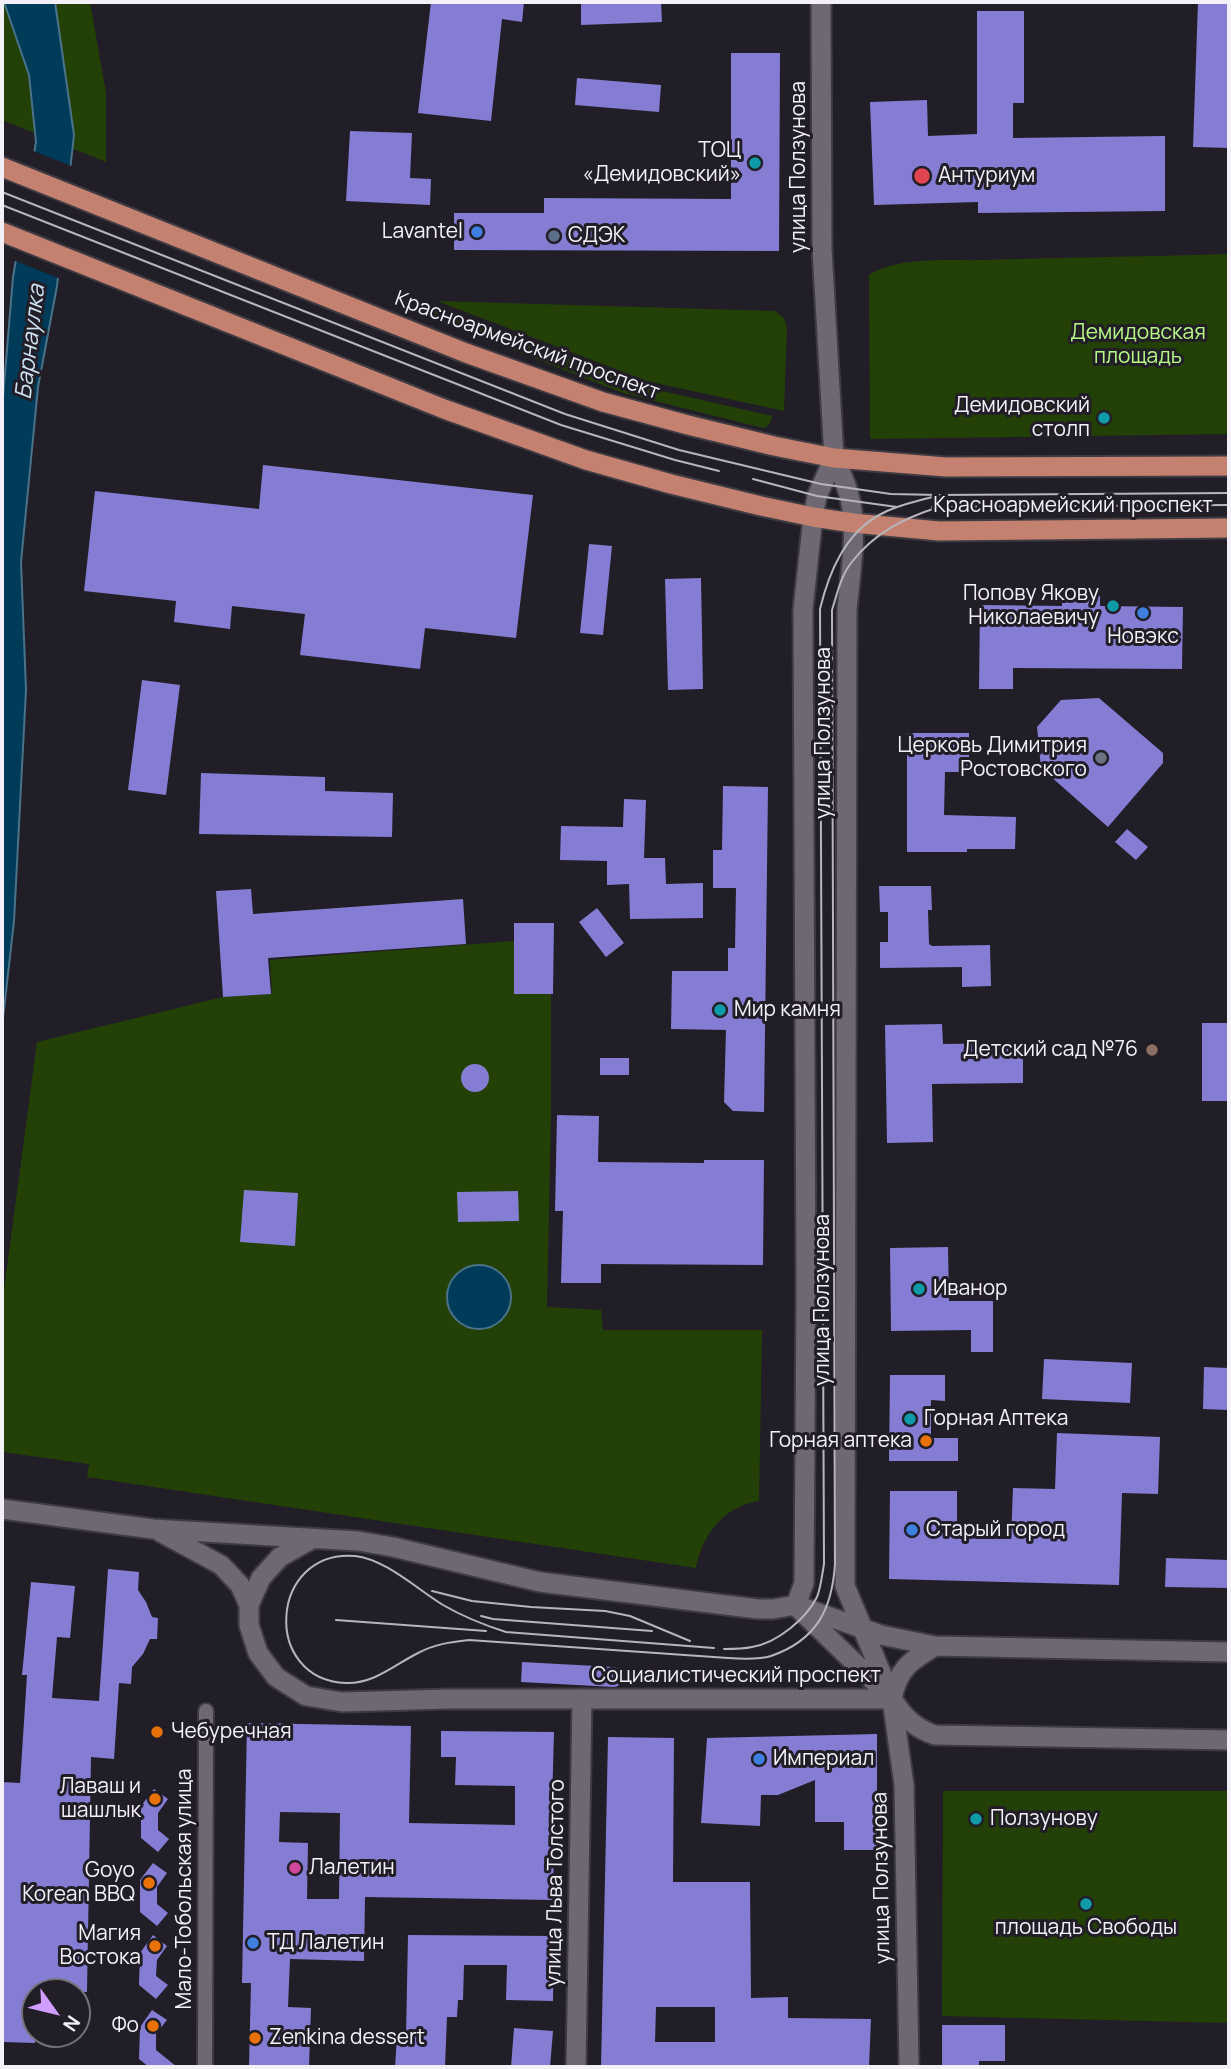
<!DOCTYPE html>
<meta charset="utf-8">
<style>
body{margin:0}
#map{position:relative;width:1231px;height:2069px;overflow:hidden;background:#221e27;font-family:Manrope,sans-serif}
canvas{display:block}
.frame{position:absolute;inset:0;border:4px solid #f3f1f7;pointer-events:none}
.north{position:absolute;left:21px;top:1978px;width:70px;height:70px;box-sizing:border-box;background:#221e27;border:2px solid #76727a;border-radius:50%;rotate:124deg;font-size:19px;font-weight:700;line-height:28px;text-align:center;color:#f3f1f7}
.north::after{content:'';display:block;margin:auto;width:24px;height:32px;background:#d19dfe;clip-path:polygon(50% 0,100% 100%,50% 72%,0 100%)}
</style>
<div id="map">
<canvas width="1231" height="2069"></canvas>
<div class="frame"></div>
<div class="north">N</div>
</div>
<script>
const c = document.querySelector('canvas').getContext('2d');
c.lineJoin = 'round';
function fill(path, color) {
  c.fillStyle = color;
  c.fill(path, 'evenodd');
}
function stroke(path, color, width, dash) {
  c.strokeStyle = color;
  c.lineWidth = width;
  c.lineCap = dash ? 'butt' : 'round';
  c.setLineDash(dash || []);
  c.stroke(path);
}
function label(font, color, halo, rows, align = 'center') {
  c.font = font + ' Manrope,sans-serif';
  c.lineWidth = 6;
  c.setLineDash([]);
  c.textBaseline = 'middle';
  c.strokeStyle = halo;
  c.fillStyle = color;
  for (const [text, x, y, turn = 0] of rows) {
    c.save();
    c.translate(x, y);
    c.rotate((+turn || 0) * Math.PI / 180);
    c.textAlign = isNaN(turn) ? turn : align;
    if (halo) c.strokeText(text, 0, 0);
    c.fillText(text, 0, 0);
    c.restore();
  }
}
fill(new Path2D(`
 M 2,2 L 90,2 L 106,93 L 106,162 L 2,120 Z
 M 1229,254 L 1229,434 L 870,439 L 869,275 C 899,256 950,261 984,260 C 1066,257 1148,257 1229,254 Z
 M 437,301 L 775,311 L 784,318 L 787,328 L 784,411 L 647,381 Z
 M 432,305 L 640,386 L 772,416 C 771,422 769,426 763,428 L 623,393 L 436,320 L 429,314 Z
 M 551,938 L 551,1114 L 547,1307 L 601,1310 L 603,1330 L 762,1330 L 759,1501 C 724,1506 702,1535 696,1568 L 87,1477 L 89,1464 L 2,1452 L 2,1305 L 37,1042 L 223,997 L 272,994 L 270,960 Z
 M 943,1791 L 1229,1791 L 1229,2023 L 942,2016 Z`), '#234106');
const water = new Path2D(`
 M 4,2 L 55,2 L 74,135 L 57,286 L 38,387 L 21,562 L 26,690 L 14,921 L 2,1027 L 2,409 L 13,277 L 36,142 L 29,75 Z
 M447 1297a32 32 0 1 1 64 0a32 32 0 1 1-64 0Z`);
fill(water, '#013b5a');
stroke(water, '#4a7289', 2);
fill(new Path2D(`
 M 31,150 L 74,167 L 61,279 L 13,260 Z`), '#221e27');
fill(new Path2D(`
 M 431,2 L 524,2 L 522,22 L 502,19 L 491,121 L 418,113 Z
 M 581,2 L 661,2 L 662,22 L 581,25 Z
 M 1198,2 L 1229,2 L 1229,148 L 1193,147 Z
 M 977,11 L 1024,11 L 1024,103 L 1013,103 L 1013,138 L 1165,136 L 1165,211 L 978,213 L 978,202 L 874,205 L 870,102 L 927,100 L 928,136 L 977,134 Z
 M 731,53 L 780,53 L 779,251 L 454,250 L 454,213 L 544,213 L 544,198 L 731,199 Z
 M 577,78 L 661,85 L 659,112 L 575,105 Z
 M 350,131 L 412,133 L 410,178 L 431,179 L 430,205 L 346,201 Z
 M 263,465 L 533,495 L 516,638 L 425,628 L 420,669 L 300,655 L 305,614 L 232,606 L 230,629 L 174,622 L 176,601 L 84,591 L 95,491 L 259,509 Z
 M 589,544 L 612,546 L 603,635 L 580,633 Z
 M 701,578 L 703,689 L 668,690 L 665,579 Z
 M 1062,596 L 1100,596 L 1100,606 L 1183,607 L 1182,669 L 1013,668 L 1013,689 L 979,689 L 980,605 L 1062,606 Z
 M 142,680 L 180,685 L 166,795 L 128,790 Z
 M 1099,698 L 1163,753 L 1163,763 L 1108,827 L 1041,768 L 1037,727 L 1061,700 Z
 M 907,733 L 969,733 L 969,772 L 945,772 L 944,815 L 1016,817 L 1015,849 L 967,849 L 967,852 L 907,852 Z
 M 201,773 L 325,777 L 325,791 L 393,793 L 392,837 L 199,834 Z
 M 723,786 L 768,787 L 764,1112 L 733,1111 L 724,1102 L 726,1030 L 671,1029 L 672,971 L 728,971 L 728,948 L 735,948 L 736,888 L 713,888 L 713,850 L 722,850 Z
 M 624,799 L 646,800 L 644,858 L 665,858 L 666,884 L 703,883 L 703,918 L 630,919 L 629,884 L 607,885 L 607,861 L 560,860 L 561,826 L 623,827 Z
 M 1127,829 L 1148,847 L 1136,860 L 1115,842 Z
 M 879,886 L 931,886 L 932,910 L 928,910 L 929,944 L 932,946 L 990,945 L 991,986 L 962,987 L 962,967 L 880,968 L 880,942 L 888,942 L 888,912 L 880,912 Z
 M 251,889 L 253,914 L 463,899 L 466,944 L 268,958 L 271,994 L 223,997 L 216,891 Z
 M 597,908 L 624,943 L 606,957 L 579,922 Z
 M 514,923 L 554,923 L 553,994 L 514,994 Z
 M 1202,1023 L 1229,1023 L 1229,1101 L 1202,1101 Z
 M 942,1024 L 943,1044 L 1023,1043 L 1023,1083 L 932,1084 L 933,1142 L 887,1143 L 885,1025 Z
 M 600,1058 L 629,1058 L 629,1075 L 600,1075 Z
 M461 1078a14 14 0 1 1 28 0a14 14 0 1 1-28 0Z
 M 557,1115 L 599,1116 L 598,1162 L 704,1163 L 704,1160 L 764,1160 L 763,1265 L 601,1264 L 601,1283 L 561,1283 L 563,1211 L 555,1211 Z
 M 244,1190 L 298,1193 L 295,1246 L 240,1242 Z
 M 518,1191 L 519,1221 L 458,1222 L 457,1192 Z
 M 948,1247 L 949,1301 L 993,1301 L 993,1352 L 971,1352 L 971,1330 L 891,1331 L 890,1248 Z
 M 1044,1359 L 1132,1363 L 1130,1403 L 1042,1399 Z
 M 1204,1367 L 1229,1368 L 1229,1410 L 1203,1409 Z
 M 890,1375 L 945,1375 L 945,1401 L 931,1400 L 931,1438 L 958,1438 L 958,1461 L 889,1461 Z
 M 1057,1433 L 1160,1437 L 1158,1494 L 1122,1493 L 1119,1585 L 889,1579 L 890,1491 L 957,1491 L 957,1538 L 1011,1539 L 1013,1488 L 1055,1489 Z
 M 1166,1558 L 1229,1560 L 1229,1588 L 1165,1587 Z
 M 108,1569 L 139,1572 L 138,1590 L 146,1602 L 152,1617 L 158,1618 L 157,1639 L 150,1639 L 143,1654 L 132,1667 L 131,1684 L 119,1683 L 114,1759 L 91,1757 L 87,1992 L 35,1992 L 35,2043 L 2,2042 L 2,1782 L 20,1783 L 27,1675 L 22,1675 L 31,1582 L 75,1586 L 70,1638 L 57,1637 L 52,1698 L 99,1701 Z
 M 522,1662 L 614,1667 L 619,1669 L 623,1678 L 618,1686 L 614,1687 L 521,1682 Z
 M 247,1723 L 411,1726 L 409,1823 L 515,1825 L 515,1786 L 455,1785 L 456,1757 L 441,1757 L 441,1731 L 554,1732 L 551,1841 L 554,1841 L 553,1900 L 365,1897 L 364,1961 L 290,1959 L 288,2007 L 311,2008 L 309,2067 L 249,2067 L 251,1983 L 242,1983 ZM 280,1812 L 340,1813 L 339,1899 L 307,1899 L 308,1843 L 279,1842 Z
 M 877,1734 L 877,1850 L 844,1850 L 844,1822 L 815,1822 L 815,1780 L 778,1795 L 761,1795 L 760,1826 L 701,1823 L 707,1738 Z
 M 608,1737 L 674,1738 L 673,1882 L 750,1882 L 751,1998 L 788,1997 L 788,2018 L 871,2019 L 869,2067 L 601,2067 ZM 656,2007 L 715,2007 L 715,2042 L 655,2042 Z
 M 154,1789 L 168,1799 L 158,1813 L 158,1830 L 169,1839 L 158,1852 L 141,1838 L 141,1806 Z
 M 153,1863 L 167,1873 L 157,1887 L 157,1904 L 168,1913 L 157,1926 L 140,1912 L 140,1880 Z
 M 153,1935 L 167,1946 L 157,1960 L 156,1976 L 168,1985 L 156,1999 L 139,1985 L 140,1953 Z
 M 408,1935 L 554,1936 L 553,2001 L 506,2000 L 507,1965 L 464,1965 L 463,2000 L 458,2000 L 457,2017 L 447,2017 L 445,2067 L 395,2067 L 397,2036 L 406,2037 Z
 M 152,2010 L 167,2020 L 156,2034 L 156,2050 L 177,2067 L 149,2067 L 139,2059 L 140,2027 Z
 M 942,2025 L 1005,2025 L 1005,2061 L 979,2061 L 979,2067 L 942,2067 Z
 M 514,2028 L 553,2031 L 550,2067 L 511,2067 Z`), '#847dd3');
const pedestrian = new Path2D(`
 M 205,2067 L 206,1711`);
const minor = new Path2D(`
 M 821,2 L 822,249 L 834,458
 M 576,2067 L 582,1699`);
const tertiary = new Path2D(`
 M 834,458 C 840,471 847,484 850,499 C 858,532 850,576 847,610 L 845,1586 L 892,1699 L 904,1785 L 909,2067
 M 2,1509 L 153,1529 L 358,1541 L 393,1547 L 540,1582 L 758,1609 L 773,1609 L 796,1605 L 881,1635 L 935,1646 L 1229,1652
 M 160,1532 L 221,1565 L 240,1585 L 249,1605
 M 312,1539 L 280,1557 L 261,1578 L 249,1605 L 249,1625 L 258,1653 L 276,1677 L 306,1696 L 342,1702 L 449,1699 L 892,1699
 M 796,1605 L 804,1583 L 806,1290 L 803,609 L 813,517 L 817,496 L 834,458
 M 799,1609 L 892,1699 C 904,1717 914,1728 935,1735 L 1229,1740
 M 892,1699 C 898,1669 910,1661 935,1646`);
const primary = new Path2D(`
 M 2,167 L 466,353 L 603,402 L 688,425 L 774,446 L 834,458 L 946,467 L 1229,466
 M 2,232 L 444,409 L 586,460 L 671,484 L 761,506 L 813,517 L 853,523 L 939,531 L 1229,528`);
stroke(pedestrian, '#3e3b42', 18);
stroke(minor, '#3e3b42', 23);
stroke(tertiary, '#3e3b42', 23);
stroke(primary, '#3e3b42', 23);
stroke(pedestrian, '#6d6872', 14);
stroke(minor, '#6d6872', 19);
stroke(tertiary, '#6d6872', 19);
stroke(primary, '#c58170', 19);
stroke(new Path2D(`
 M 2,192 L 565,414 L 679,450 L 821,484 L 891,494 L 939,495 L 1229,493
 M 2,205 L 561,425 L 675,460 L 719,471
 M 753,479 L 817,496 L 897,507
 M 932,507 L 1229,505
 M 432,1591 L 472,1601 L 531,1607 L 605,1611 L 630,1616 L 690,1641
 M 481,1616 L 493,1619 L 652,1631
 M 336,1620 L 486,1631
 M 714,1648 L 506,1632 C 484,1625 462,1616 443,1605 C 417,1589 385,1559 355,1556 C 269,1549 261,1680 346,1683 C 374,1684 394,1665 418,1653 C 435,1644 451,1642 469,1640 L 728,1658 C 742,1659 758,1660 771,1656 C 817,1640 832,1609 835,1564 L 832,610 C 837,594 841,576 851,563 C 874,533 904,518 939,507
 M 724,1649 C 733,1649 743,1649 752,1647 C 777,1643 806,1619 817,1597 C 821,1587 822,1575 824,1564 L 820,609 C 829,572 845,533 881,514 C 899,504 920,501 939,495`), '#b7b5bc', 2);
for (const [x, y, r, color] of [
 [755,163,7,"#0f9aa8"],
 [922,176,9,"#e0444e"],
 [477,232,7,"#3f7fe0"],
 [554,236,7,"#5c6f8a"],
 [1104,418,7,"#0f9aa8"],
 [1113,606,7,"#0f9aa8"],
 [1143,613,7,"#3f7fe0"],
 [1101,758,7,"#6b7280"],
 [720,1010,7,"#0f9aa8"],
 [1152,1050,7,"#8d6e63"],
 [919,1289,7,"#0f9aa8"],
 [910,1419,7,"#0f9aa8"],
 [926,1441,7,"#e8710a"],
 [912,1530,7,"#3f7fe0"],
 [157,1732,7,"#e8710a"],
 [759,1759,7,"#3f7fe0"],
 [155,1799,7,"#e8710a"],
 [976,1819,7,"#0f9aa8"],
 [295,1868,7,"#d1479c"],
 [149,1883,7,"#e8710a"],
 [1086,1904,7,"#0f9aa8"],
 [253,1943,7,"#3f7fe0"],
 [155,1946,7,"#e8710a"],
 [153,2026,7,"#e8710a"],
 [255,2038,7,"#e8710a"]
]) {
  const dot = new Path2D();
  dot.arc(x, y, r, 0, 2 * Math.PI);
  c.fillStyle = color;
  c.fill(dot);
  stroke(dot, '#221e27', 2.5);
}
label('21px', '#f3f1f7', '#221e27', [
 ["ТОЦ",741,151,"right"],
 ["«Демидовский»",741,175,"right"],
 ["Антуриум",938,176],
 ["Lavantel",463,232,"right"],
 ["СДЭК",568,236],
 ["Демидовский",1090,406,"right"],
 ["столп",1090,430,"right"],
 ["Попову Якову",1099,594,"right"],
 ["Николаевичу",1099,618,"right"],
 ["Новэкс",1143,637,"center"],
 ["Церковь Димитрия",1087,746,"right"],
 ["Ростовского",1087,770,"right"],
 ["Мир камня",734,1010],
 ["Детский сад №76",1138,1050,"right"],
 ["Иванор",933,1289],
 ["Горная Аптека",924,1419],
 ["Горная аптека",912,1441,"right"],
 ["Старый город",926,1530],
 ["Чебуречная",171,1732],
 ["Империал",773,1759],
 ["Лаваш и",141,1787,"right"],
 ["шашлык",141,1811,"right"],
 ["Ползунову",990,1819],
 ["Лалетин",309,1868],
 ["Goyo",135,1871,"right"],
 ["Korean BBQ",135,1895,"right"],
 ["площадь Свободы",1086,1928,"center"],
 ["Магия",141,1934,"right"],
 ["Востока",141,1958,"right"],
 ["ТД Лалетин",267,1943],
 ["Фо",139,2026,"right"],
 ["Zenkina dessert",269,2038]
], 'left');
label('21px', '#f3f1f7', '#221e27', [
 ["улица Ползунова",799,167,-90],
 ["Красноармейский проспект",527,346,20],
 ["Красноармейский проспект",1073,506],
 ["улица Ползунова",824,733,-90],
 ["улица Ползунова",823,1300,-90],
 ["Социалистический проспект",736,1676],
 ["улица Ползунова",882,1878,-91],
 ["улица Льва Толстого",556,1883,-89],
 ["Мало-Тобольская улица",185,1889,-90]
]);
label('21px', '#b6f887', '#221e27', [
 ["Демидовская",1138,333],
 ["площадь",1138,357]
]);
label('italic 23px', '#cde3f3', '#221e27', [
 ["Барнаулка",31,342,-83]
]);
</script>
